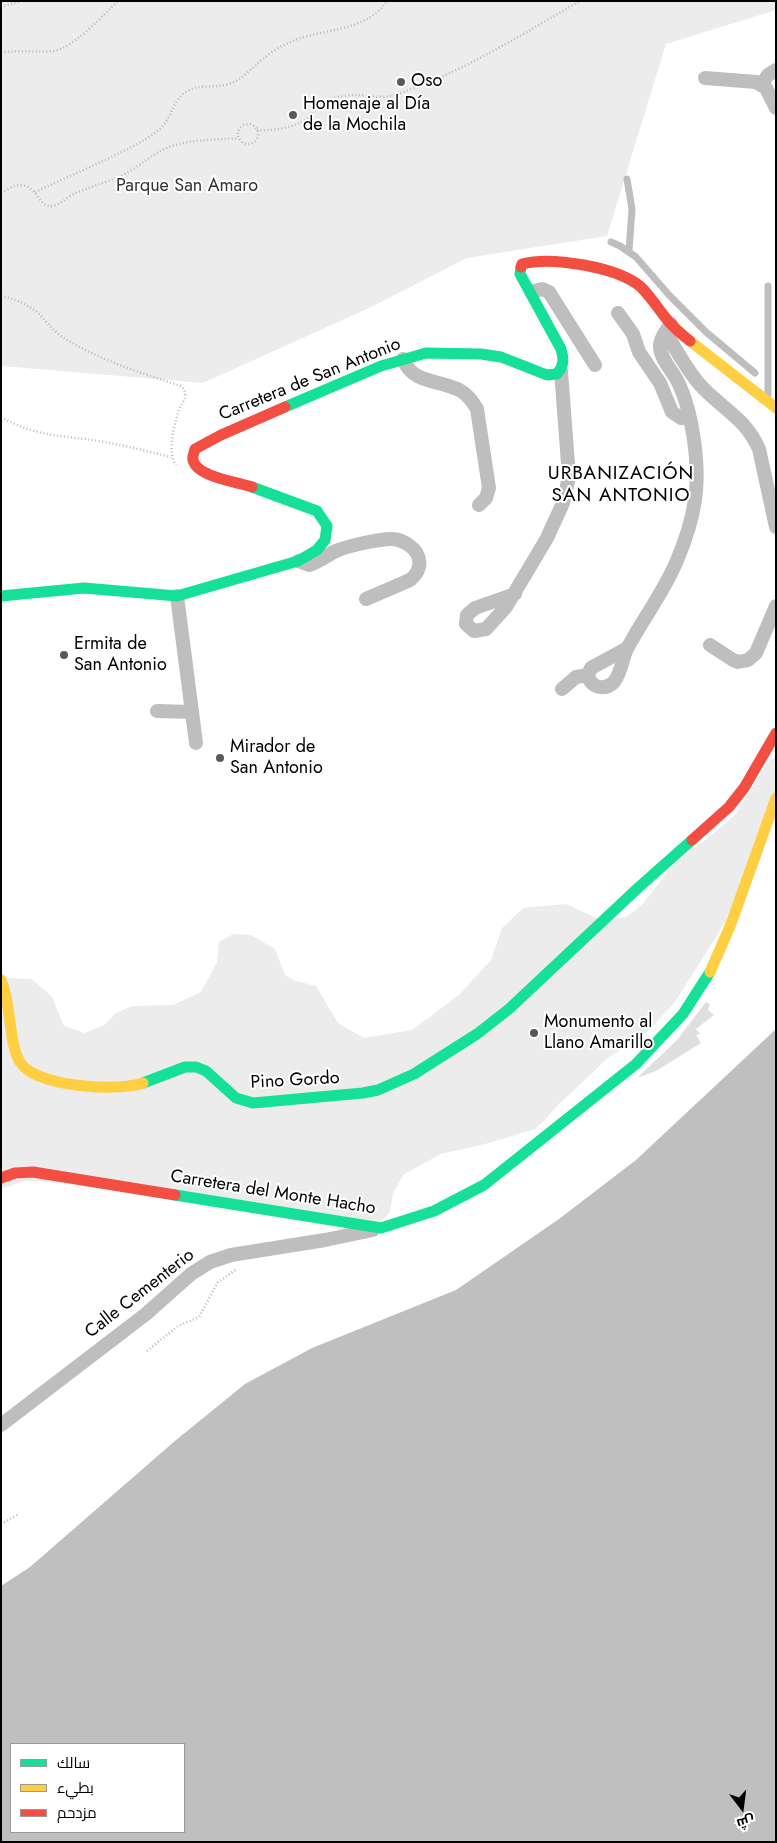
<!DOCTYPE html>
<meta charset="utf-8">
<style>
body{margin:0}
#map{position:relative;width:777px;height:1843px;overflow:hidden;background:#fff;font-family:Jost,Cairo,sans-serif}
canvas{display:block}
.frame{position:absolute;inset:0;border:2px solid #000;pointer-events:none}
.legend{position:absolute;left:10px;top:1743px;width:175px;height:90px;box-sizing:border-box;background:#fff;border:1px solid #999;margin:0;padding:6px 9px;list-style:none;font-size:15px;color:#000}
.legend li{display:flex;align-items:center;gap:10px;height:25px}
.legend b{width:25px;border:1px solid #999}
.north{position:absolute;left:717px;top:1783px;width:50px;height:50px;-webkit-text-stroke:4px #fff;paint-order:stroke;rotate:165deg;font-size:14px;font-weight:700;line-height:20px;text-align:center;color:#000}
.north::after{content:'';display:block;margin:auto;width:18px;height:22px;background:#000;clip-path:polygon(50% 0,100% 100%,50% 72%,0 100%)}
</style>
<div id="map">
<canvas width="777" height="1843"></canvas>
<div class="frame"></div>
<ul class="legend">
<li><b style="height:6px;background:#16e098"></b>سالك</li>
<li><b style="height:6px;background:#ffcf43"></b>بطيء</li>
<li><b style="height:6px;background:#f24e42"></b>مزدحم</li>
</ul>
<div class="north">ش</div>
</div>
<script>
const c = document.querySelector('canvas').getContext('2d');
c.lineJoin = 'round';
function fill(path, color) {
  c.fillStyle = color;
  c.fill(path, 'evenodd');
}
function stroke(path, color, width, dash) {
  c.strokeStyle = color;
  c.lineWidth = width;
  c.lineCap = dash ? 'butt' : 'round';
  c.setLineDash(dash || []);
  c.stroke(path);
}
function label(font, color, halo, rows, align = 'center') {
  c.font = font + ' Jost,sans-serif';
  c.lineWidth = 4;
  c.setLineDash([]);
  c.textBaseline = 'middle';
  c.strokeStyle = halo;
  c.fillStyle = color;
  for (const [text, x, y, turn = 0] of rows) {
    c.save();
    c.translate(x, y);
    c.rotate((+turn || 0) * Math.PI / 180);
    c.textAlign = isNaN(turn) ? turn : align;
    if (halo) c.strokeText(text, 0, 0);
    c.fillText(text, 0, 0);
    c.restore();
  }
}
fill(new Path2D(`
 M 1,1 L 776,1 L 776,10 L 666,44 L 607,236 L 467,258 L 369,308 L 203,383 L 1,366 Z
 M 773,758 L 776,759 L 776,806 L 726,921 L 675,1002 L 648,1031 L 608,1058 L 556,1107 L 546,1119 L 535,1129 L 489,1143 L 441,1154 L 404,1174 L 393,1193 L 390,1212 L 380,1223 L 68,1183 L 25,1181 L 1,1189 L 1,973 L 7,978 L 32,979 L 52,997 L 64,1026 L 85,1033 L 104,1025 L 116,1013 L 132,1006 L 173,1005 L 201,992 L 217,962 L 219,942 L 233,934 L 251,935 L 275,949 L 285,975 L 296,981 L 316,986 L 338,1023 L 364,1038 L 412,1030 L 459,995 L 491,960 L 502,928 L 523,908 L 566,904 L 601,920 L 626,917 L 642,905 L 671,867 L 726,823 L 736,813 L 770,759 Z`), '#ececec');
fill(new Path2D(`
 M 776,1029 L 776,1842 L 1,1842 L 1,1586 L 30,1567 L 176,1440 L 245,1384 L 312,1348 L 456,1290 L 559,1219 L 636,1160 ZM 11,1744 L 184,1744 L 184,1832 L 11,1832 Z`), '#bfbfbf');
fill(new Path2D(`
 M 706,1002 L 710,1004 L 708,1010 L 714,1015 L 696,1029 L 700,1034 L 696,1035 L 701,1043 L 656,1071 L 637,1078 L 677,1040 Z`), '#dfdfdf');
stroke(new Path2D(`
 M 1,7 L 21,1
 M 1,53 C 19,49 35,53 53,51 C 74,48 102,16 118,1
 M238 134a10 10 0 1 1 20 0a10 10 0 1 1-20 0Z
 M 257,130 C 273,131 295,128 308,118 C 315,112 318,104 327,100 C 336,97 347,95 357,95 C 371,96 384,99 398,94 C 463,72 521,35 580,1
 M 1,192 C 6,191 11,187 15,186 C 37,180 37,209 53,206 C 61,204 69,196 76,193 C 92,186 108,182 123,175 C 139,167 153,153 169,147 C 191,139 215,140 238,138
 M 35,192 C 57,182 79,172 101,162 C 121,152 143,143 160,129 C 172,118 172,101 186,92 C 198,83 215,89 229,84 C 243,79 252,68 263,59 C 270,53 279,47 288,43 C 322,27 364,34 387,1
 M 1,296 C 15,299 28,304 39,314 C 46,321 52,330 61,336 C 96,359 141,373 181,386 C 184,389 186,392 185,396 C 185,400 182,403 180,407 C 175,421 166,453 176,465
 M 1,417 C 37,437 60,435 99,441 C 123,445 147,451 171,457
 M 147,1351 L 178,1326 L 199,1317 L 218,1282 L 237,1269
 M 1,1524 L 19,1514`), '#b9b9b9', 2.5, [1, 2.5]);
stroke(new Path2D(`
 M 627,179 L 632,209 L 629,251
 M 611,242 L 620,246 L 636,257 L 669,295 L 706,332 L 755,373
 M 768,395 L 768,286`), '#bebebe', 7);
stroke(new Path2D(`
 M 705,78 L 756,82 L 766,88 L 776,108
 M 762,84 L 768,75 L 776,70
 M 531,292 L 542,289 L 549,292 L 595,365
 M 618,313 L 633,334 L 639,352 L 660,383 L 672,412 L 681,418 L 689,418
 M 665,332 C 677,350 687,371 702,387 C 723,409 746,419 759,449 L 776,527
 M 403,359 C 413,385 440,379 461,391 C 468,395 472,401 477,409 L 489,488 L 486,498 L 479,505
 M 298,561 L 309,565 C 319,562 327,555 336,551 C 347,546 383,538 393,539 C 404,540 418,549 419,560 C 421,569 416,575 410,580 L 366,599
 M 515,594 L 475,608 L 467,615 L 466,624 L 474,631 L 486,629 L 506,607 L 547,538 L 563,503 L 569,477 L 561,371
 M 177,596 L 196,743
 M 710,645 L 733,660 L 738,662 L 748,660 L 756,653 L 776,606
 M 626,649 L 591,668 L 588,675 C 590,688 605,691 614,682 C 622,672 622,657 628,647 C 644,617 666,589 678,558 C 686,539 692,519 695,500 C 700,467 693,414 679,384 C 674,372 661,361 660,347 C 660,338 666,331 671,324
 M 562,689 L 576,677 L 588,675
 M 157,711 L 192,712
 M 1,1425 L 146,1314 L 191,1274 L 210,1262 L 231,1255 L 325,1240 L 373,1230`), '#bebebe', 14);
stroke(new Path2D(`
 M 285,407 L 381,366 L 426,353 L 481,354 L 501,357 L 547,375 L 557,374 C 564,366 564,359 561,349 L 520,274 L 521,267
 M 1,596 L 84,588 L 177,596 L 298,561 L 317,550 L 325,540 L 327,526 L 317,511 L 252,487
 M 143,1083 L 185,1067 L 196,1067 L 206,1071 L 236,1098 L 253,1103 L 363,1093 L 378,1090 L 414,1074 L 477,1034 L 509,1009 L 639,887 L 692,840
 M 175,1195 L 381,1228 L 434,1211 L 484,1185 L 636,1064 L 683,1014 L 710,972`), '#16e098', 11);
stroke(new Path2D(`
 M 690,341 L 776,408
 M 710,972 L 731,924 L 776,798
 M 1,980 C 12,1004 8,1043 20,1062 C 35,1087 117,1092 143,1083`), '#ffcf43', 11);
stroke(new Path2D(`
 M 521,267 L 522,264 C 551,256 618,267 641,287 C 650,296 657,307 665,317 C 672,326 681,334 690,341
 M 252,487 C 237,482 197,477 193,460 C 192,457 194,453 195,449 L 221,435 L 285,407
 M 692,840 L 729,807 L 744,788 L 776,733
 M 1,1178 L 15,1173 L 33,1172 L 175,1195`), '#f24e42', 11);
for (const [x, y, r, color] of [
 [401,82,5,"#595959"],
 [293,115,5,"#595959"],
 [64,655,5,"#595959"],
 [220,758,5,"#595959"],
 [534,1033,5,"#595959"]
]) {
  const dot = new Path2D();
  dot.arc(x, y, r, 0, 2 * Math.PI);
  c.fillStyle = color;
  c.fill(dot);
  stroke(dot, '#fff', 2);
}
label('18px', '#000', '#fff', [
 ["Oso",411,82],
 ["Homenaje al Día",303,105],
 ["de la Mochila",303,126],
 ["Ermita de",74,645],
 ["San Antonio",74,666],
 ["Mirador de",230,748],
 ["San Antonio",230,769],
 ["Monumento al",544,1023],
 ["Llano Amarillo",544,1044]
], 'left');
label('18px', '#333', '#fff', [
 ["Parque San Amaro",187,187]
]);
label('18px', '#000', '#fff', [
 ["Carretera de San Antonio",310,380,-22],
 ["Pino Gordo",295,1081,-3],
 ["Carretera del Monte Hacho",273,1193,9],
 ["Calle Cementerio",140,1294,-38]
]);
c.letterSpacing = '1px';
label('19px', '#000', '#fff', [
 ["URBANIZACIÓN",621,474],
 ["SAN ANTONIO",621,496]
]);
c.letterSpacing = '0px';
</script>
